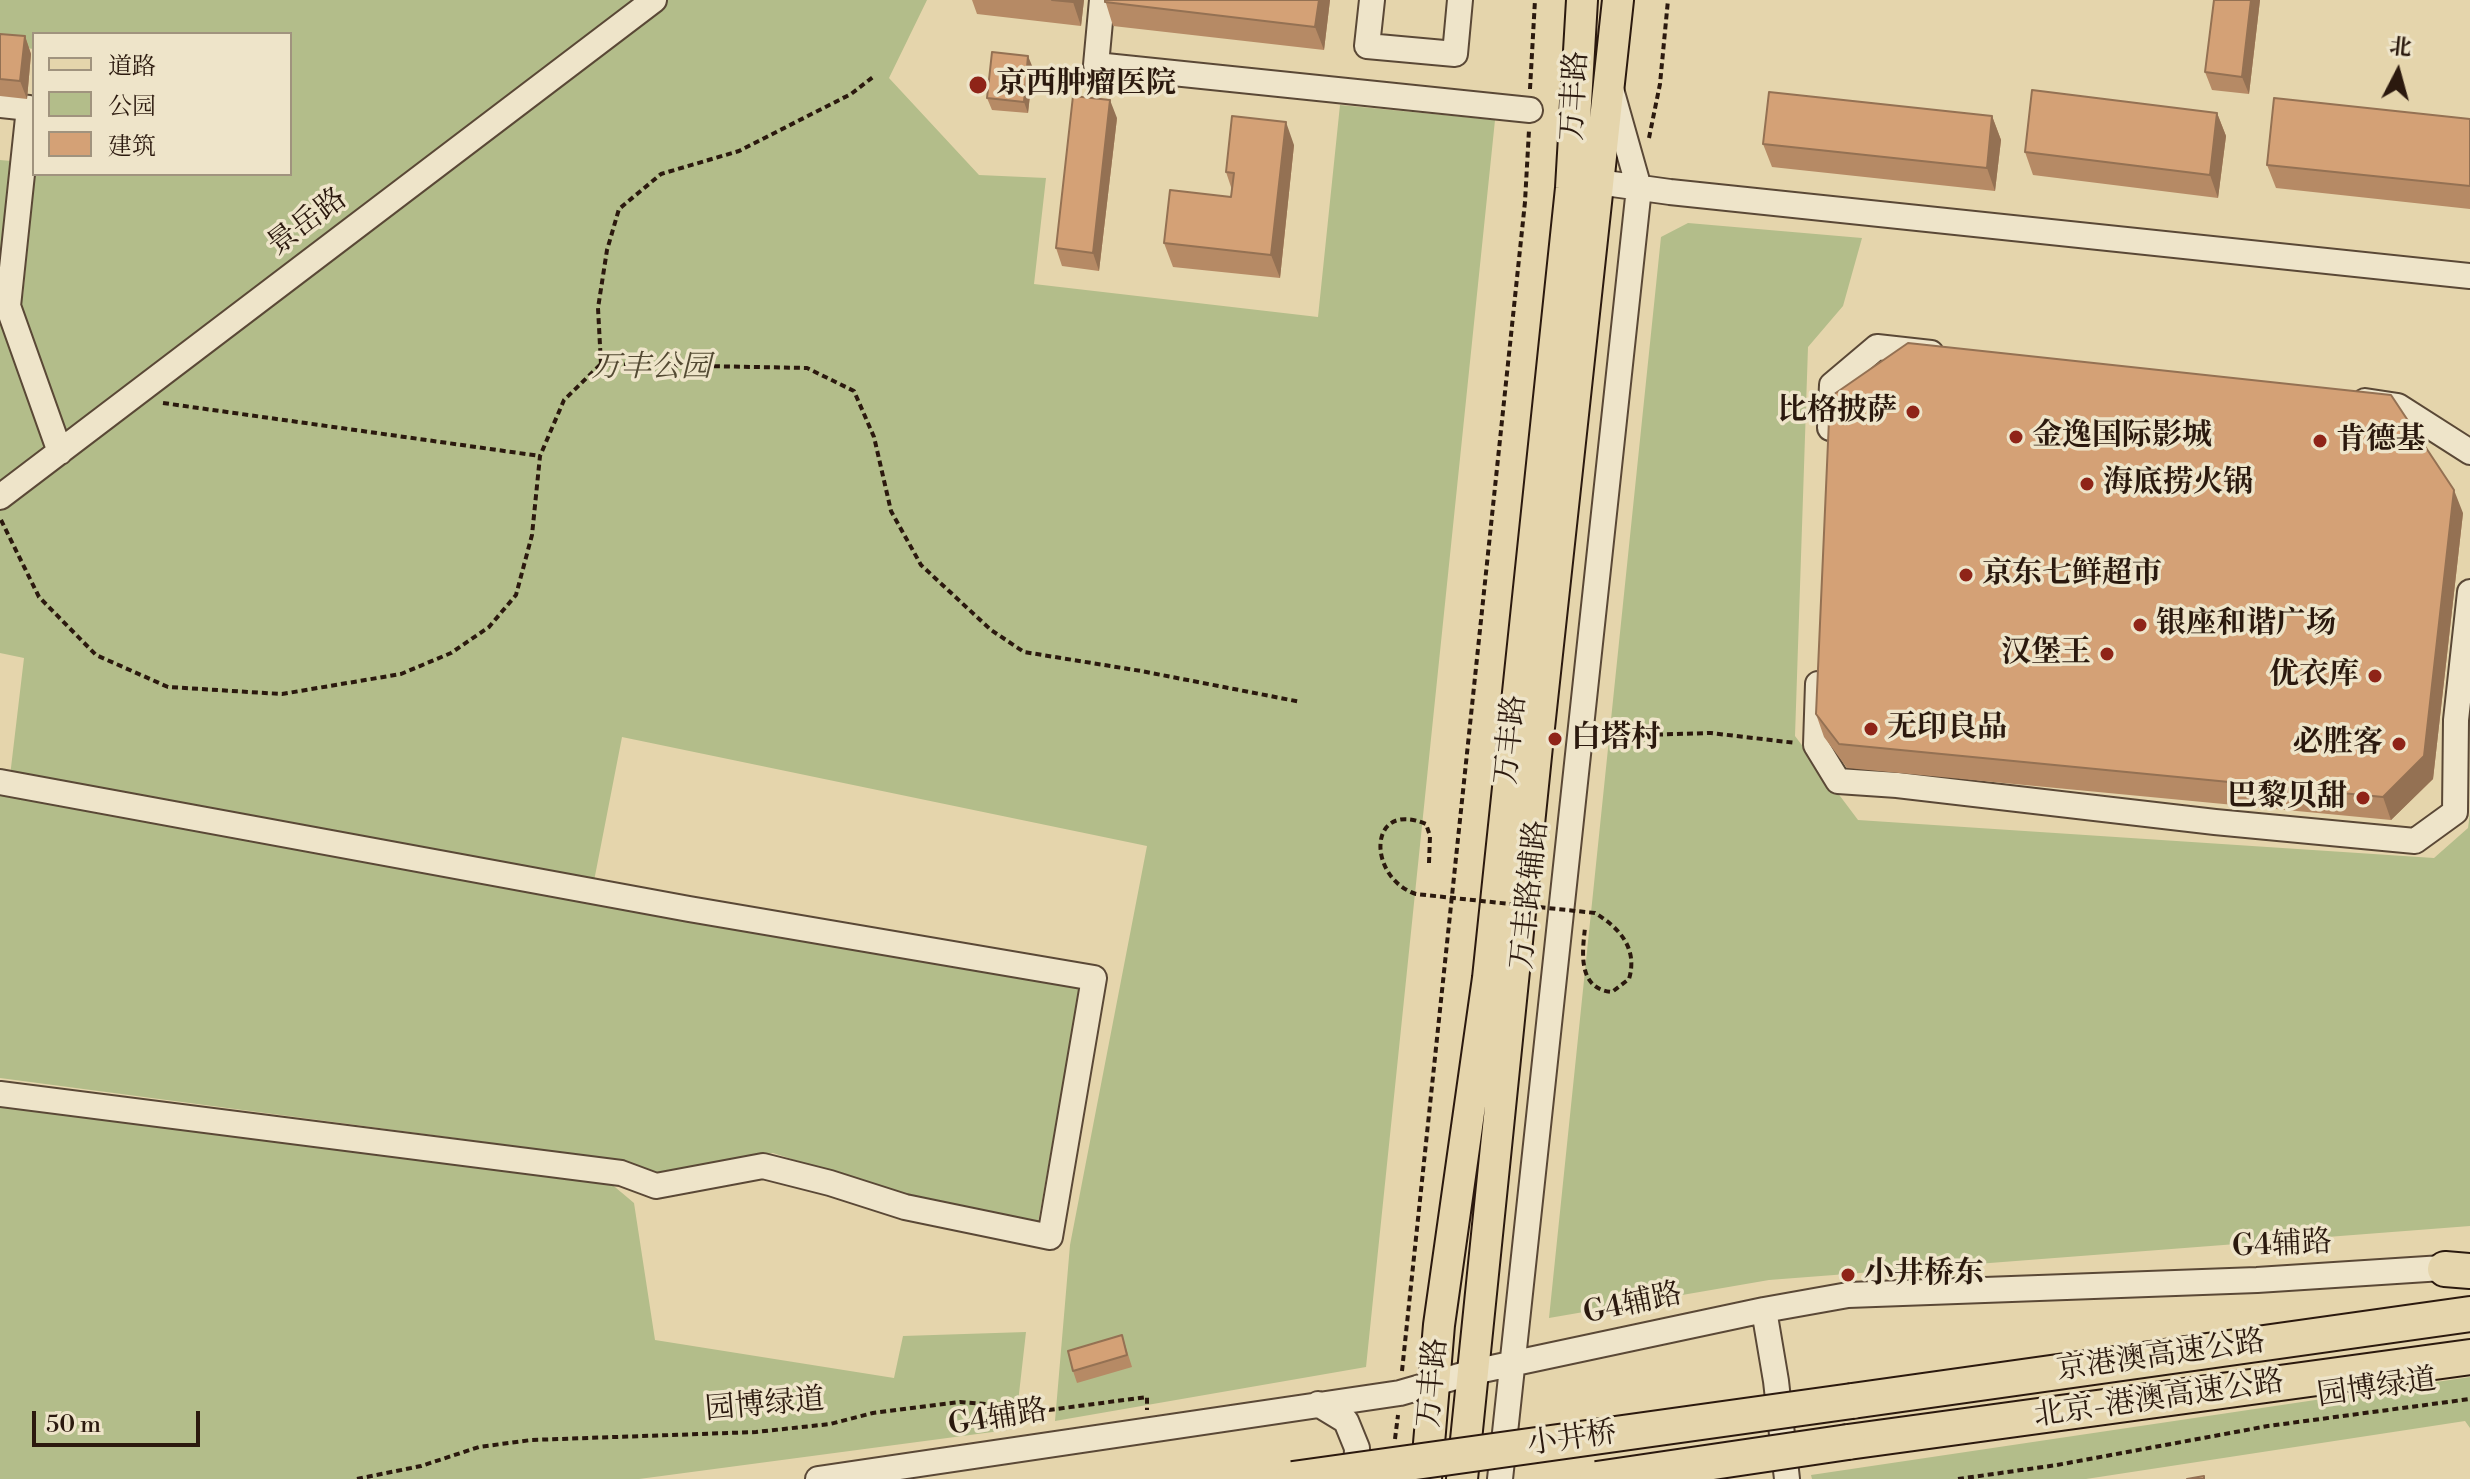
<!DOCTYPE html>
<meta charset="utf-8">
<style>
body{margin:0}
#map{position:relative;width:2470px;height:1479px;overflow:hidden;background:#e5d5ac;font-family:"Libre Bodoni","Noto Serif SC",serif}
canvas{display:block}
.legend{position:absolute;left:32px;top:32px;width:260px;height:144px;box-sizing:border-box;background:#eee4c9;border:2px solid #a0937e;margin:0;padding:10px 14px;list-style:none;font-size:24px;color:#2b190e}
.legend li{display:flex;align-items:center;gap:16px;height:40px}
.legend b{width:40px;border:2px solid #a0937e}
.north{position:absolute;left:2358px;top:32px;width:80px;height:80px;-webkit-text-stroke:6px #eee4c9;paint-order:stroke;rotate:6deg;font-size:22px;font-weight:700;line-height:32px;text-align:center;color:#2b190e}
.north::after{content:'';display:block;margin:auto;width:28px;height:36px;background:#2b190e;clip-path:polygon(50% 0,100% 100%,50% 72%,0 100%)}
.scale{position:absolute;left:32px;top:1411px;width:168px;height:36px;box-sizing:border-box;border:4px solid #2b190e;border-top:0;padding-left:10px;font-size:24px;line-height:28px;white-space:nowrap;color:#2b190e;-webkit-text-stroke:6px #eee4c9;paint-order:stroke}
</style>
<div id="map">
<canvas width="2470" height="1479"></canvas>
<ul class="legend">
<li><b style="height:10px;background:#e5d5ac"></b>道路</li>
<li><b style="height:22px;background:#b3bd8a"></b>公园</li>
<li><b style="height:22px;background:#d4a176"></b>建筑</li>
</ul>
<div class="north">北</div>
<div class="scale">50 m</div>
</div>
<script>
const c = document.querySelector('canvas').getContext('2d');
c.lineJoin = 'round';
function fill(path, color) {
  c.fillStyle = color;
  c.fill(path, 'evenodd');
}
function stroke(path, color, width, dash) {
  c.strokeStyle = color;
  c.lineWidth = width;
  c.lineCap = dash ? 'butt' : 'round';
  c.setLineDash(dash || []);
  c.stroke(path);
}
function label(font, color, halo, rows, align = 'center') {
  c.font = font + ' "Libre Bodoni","Noto Serif SC",serif';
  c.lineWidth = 7;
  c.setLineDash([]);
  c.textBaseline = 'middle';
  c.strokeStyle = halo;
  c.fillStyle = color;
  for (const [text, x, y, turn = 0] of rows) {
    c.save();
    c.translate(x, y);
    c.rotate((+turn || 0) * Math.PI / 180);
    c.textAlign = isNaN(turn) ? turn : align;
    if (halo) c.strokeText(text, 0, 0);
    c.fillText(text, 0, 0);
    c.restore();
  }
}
fill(new Path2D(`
 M 0,0 L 927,0 L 889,78 L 979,175 L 1046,178 L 1034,284 L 1318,317 L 1340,105 L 1495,120 L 1366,1367 L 1055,1421 L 1070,1245 L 1147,846 L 622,737 L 594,881 L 10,776 L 24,658 L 0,653 L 0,320 L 8,306 L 23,296 L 35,174 L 290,174 L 290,34 L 34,34 L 34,49 L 0,45 Z
 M 0,160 L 11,161 L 0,268 Z
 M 1688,223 L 1862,238 L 1843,306 L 1808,347 L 1795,736 L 1858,820 L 2434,858 L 2468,828 L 2470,813 L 2470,1226 L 1769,1280 L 1549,1318 L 1661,237 Z
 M 0,794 L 1080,987 L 1038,1223 L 912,1198 L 773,1153 L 659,1174 L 614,1159 L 0,1078 Z
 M 0,1102 L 609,1182 L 634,1203 L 655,1340 L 894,1378 L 903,1336 L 1026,1332 L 1015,1429 L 639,1479 L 0,1479 Z
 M 2470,1377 L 2470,1428 L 2465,1421 L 2086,1479 L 1812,1479 L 1811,1475 Z`), '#b3bd8a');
const minor = new Path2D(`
 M 1102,0 L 1096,65 L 1530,110
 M 1372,0 L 1367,46 L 1455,54 L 1460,0
 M 0,105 L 29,108 L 8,306 L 60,452
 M 1598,182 L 1670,192 L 2470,276
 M 2365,401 L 2398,406 L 2470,452
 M 1830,428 L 1832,385 L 1877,347 L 1931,353
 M 0,497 L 654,0
 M 1818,684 L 1816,745 L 1838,781 L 1897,785 L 2215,822 L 2415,841 L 2455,812 L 2456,720 L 2470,592
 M 0,782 L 689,909 L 1094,978 L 1050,1237 L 905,1207 L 830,1183 L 763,1166 L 656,1186 L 621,1173 L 0,1094
 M 1764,1310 L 1776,1381 L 1787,1479
 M 1318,1404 L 1346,1421 L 1357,1448 L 1356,1479
 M 818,1479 L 1400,1393 L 1473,1372 L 1764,1310 L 1848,1295 L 2257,1280 L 2458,1267
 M 1500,1479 L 1639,188 L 1611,89`);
const major = new Path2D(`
 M 1426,1479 L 1439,1325 L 1488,978 L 1571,188 L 1582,0
 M 1462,1479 L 1537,746 L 1618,0`);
const highway = new Path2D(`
 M 2445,1269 L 2470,1271
 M 1852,1401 L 2470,1314
 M 1848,1442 L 2470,1357`);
stroke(minor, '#5a4836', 28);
stroke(major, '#2b190e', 34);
stroke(highway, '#2b190e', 38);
stroke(new Path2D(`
 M 1530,89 L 1535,0
 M 1649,138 L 1660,84 L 1668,0
 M 601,364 L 598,308 L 607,250 L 619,209 L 661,174 L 739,151 L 851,94 L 873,77
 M 163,403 L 540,456
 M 1,520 L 39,597 L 96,655 L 168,687 L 282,694 L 401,674 L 451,653 L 489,627 L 516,595 L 532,535 L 540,456 L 564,400 L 601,364 L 807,368 L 854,391 L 874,437 L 891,511 L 921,565 L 991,630 L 1024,652 L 1141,671 L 1301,702
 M 1607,736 L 1711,733 L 1796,743
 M 1402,1371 L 1525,202 L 1529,130
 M 1395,1439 L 1398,1415
 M 357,1479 L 421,1466 L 479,1447 L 531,1440 L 756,1432 L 830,1424 L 873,1413 L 960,1402 L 1028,1407 L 1041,1411 L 1147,1397 L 1147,1410
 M 1958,1479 L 2057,1465 L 2268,1426 L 2470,1399`), '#2b190e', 4, [6, 4]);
stroke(minor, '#eee4c9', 24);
stroke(major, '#e5d5ac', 30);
stroke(highway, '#e5d5ac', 34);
const highwayBridge = new Path2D(`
 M 1293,1479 L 1852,1401
 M 1597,1479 L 1848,1442`);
stroke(highwayBridge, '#2b190e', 38, []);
stroke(new Path2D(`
 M 1429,863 L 1430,836 L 1426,824 C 1367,799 1367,878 1416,894 L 1595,913 C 1620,928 1638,949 1629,979 L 1612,992 C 1578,989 1582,954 1585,928`), '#2b190e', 4, [6, 4]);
stroke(highwayBridge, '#e5d5ac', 34);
fill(new Path2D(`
 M 972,0 L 1084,0 L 1081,26 L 977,14 Z
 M 1105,0 L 1330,0 L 1324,50 L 1113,26 Z
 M 2214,0 L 2260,0 L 2249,94 L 2212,90 L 2205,72 Z
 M 0,34 L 25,36 L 31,54 L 27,99 L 0,96 Z
 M 1033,68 L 1028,113 L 992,110 L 987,98 Z
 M 2217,113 L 2226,136 L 2218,198 L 2033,175 L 2025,152 Z
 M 1992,116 L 2001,140 L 1995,191 L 1772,167 L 1763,144 Z
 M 1117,118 L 1099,271 L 1062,266 L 1056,248 Z
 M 2470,119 L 2470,209 L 2276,188 L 2267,165 Z
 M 1294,145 L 1280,278 L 1173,267 L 1164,243 L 1231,197 L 1232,190 L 1226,172 Z
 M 2463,513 L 2433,779 L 2391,820 L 1847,768 L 1824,737 L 1816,714 Z
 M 1122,1335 L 1132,1367 L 1077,1383 L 1073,1371 Z`), '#b68a65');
fill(new Path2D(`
 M 1073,0 L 1084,0 L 1081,26 L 1073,2 Z
 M 1319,0 L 1330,0 L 1324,50 L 1315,27 Z
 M 2251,0 L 2260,0 L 2249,94 L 2242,77 Z
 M 25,36 L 31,54 L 27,99 L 20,81 Z
 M 1028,56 L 1033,68 L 1028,113 L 1024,102 Z
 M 1110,100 L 1117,118 L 1099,271 L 1093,253 Z
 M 2217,113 L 2226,136 L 2218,198 L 2210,175 Z
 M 1992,116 L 2001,140 L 1995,191 L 1987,168 Z
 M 1286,122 L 1294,145 L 1280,278 L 1271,255 Z
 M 2454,490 L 2463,513 L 2433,779 L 2391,820 L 2383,797 Z`), '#947153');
const building = new Path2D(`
 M 1052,0 L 1073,0 L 1073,2 Z
 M 1105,0 L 1319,0 L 1315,27 L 1105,2 Z
 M 2214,0 L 2251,0 L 2242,77 L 2205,72 Z
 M 0,34 L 25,36 L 20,81 L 0,79 Z
 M 992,52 L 1028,56 L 1024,102 L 987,98 Z
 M 2032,90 L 2217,113 L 2210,175 L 2025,152 Z
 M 1769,92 L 1992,116 L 1987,168 L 1763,144 Z
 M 1073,96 L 1110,100 L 1093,253 L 1056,248 Z
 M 2274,98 L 2470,119 L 2470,186 L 2267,165 Z
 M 1232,116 L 1286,122 L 1271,255 L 1164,243 L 1170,190 L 1231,197 L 1234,173 L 1226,172 Z
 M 1908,343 L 2391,395 L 2454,490 L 2424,756 L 2383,797 L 1839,744 L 1816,714 L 1830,397 Z
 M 1122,1335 L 1127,1355 L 1073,1371 L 1068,1351 Z
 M 2204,1476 L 2204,1479 L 2187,1479 Z`);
fill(building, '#d4a176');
stroke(building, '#947153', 2);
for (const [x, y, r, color] of [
 [978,85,10,"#8f2418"],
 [1913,412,8,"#8f2418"],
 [2016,437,8,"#8f2418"],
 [2320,441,8,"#8f2418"],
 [2087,484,8,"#8f2418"],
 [1966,575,8,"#8f2418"],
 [2140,625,8,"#8f2418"],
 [2107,654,8,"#8f2418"],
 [2375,676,8,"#8f2418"],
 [1871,729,8,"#8f2418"],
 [1555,739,8,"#8f2418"],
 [2399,744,8,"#8f2418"],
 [2363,798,8,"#8f2418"],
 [1848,1275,8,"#8f2418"]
]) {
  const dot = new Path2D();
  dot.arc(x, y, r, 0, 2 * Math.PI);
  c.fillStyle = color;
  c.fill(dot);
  stroke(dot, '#eee4c9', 3);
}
label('bold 30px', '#2b190e', '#eee4c9', [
 ["京西肿瘤医院",996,85],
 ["比格披萨",1897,412,"right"],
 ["金逸国际影城",2032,437],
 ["肯德基",2336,441],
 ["海底捞火锅",2103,484],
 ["京东七鲜超市",1982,575],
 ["银座和谐广场",2156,625],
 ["汉堡王",2091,654,"right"],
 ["优衣库",2359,676,"right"],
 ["无印良品",1887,729],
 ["白塔村",1571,739],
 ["必胜客",2383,744,"right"],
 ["巴黎贝甜",2347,798,"right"],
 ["小井桥东",1864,1275]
], 'left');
label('30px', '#2b190e', '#eee4c9', [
 ["万丰路",1576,96,-87],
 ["景岳路",308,223,-37],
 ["万丰路",1512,740,-84],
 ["万丰路辅路",1531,895,-84],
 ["G4辅路",2282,1246,-3],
 ["G4辅路",1633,1305,-12],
 ["京港澳高速公路",2161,1357,-8],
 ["万丰路",1434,1383,-85],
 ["园博绿道",2377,1389,-8],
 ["北京-港澳高速公路",2159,1400,-8],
 ["园博绿道",765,1406,-5],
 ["G4辅路",998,1419,-9],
 ["小井桥",1572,1440,-8]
]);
label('italic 30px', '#544a33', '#eee4c9', [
 ["万丰公园",651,369]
]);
</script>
